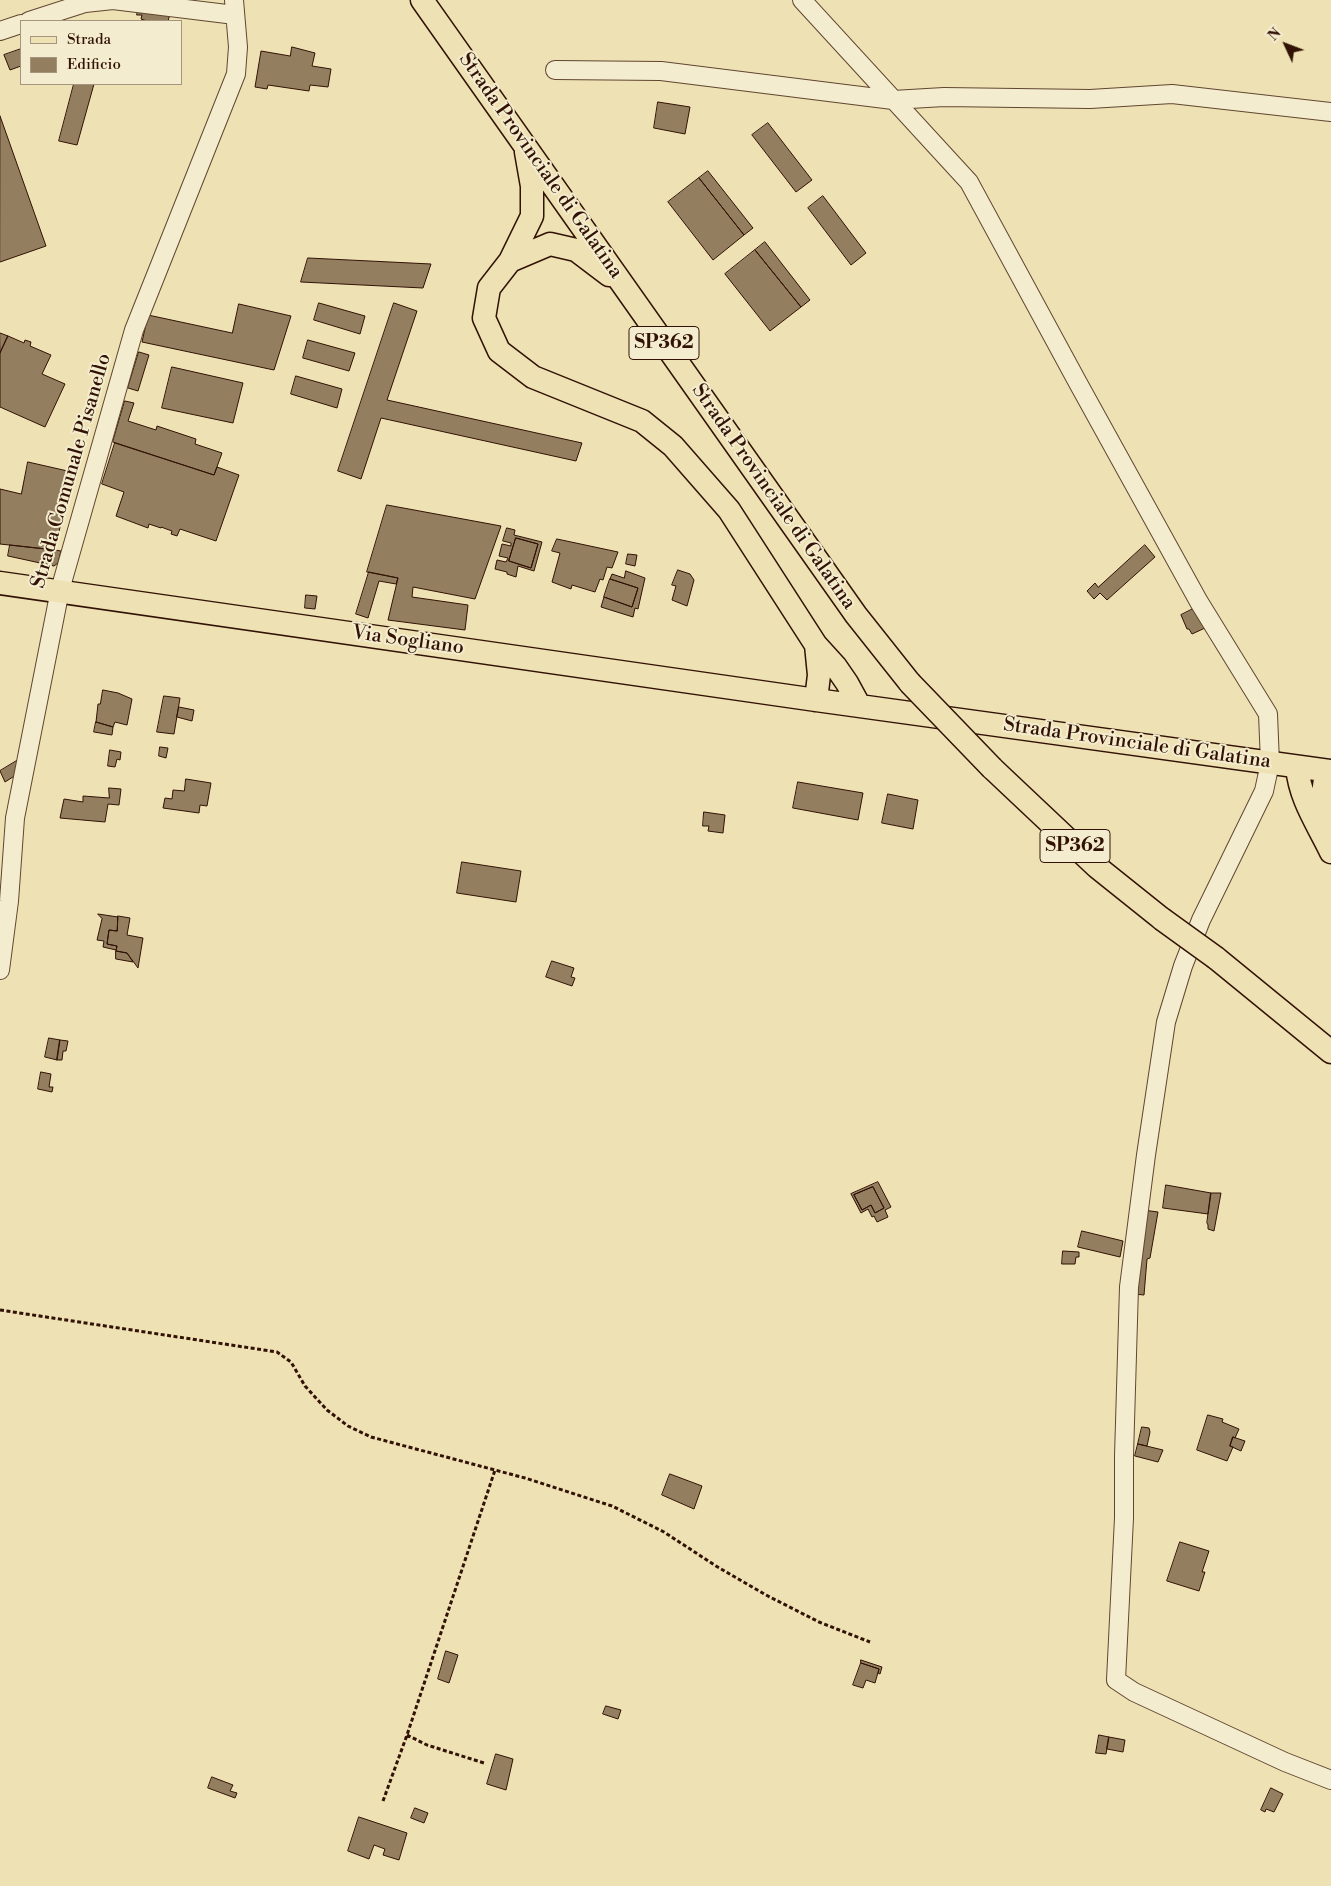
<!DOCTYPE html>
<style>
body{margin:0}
#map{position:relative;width:1331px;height:1886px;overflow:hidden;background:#eee1b3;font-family:"Libre Bodoni",serif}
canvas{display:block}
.legend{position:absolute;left:20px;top:20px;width:162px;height:65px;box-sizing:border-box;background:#f4ecce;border:1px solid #a6957e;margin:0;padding:6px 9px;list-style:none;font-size:15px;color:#311205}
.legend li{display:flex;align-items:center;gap:10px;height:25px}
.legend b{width:25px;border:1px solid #a6957e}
.north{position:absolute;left:1261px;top:20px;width:50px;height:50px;-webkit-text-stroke:4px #f4ecce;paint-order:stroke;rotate:313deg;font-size:14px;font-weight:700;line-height:20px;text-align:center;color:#311205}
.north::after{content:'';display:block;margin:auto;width:18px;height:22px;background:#311205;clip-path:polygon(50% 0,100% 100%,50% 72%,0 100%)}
</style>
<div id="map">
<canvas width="1331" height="1886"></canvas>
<ul class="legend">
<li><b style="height:6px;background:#eee1b3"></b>Strada</li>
<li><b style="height:14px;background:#937e5f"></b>Edificio</li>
</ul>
<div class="north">N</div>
</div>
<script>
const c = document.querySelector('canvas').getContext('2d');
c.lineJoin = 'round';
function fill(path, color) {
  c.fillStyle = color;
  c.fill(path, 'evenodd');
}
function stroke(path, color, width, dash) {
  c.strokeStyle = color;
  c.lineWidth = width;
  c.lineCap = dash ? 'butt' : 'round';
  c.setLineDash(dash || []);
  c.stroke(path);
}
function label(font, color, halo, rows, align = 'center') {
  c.font = font + ' "Libre Bodoni",serif';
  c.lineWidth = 4;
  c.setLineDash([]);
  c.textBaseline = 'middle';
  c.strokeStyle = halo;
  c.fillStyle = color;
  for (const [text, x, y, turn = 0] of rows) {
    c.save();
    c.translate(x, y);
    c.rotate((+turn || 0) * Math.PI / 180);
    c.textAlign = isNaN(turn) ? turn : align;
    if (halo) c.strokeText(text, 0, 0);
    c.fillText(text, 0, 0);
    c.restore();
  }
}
const building = new Path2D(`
 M 138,10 L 170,14 L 168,21 L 147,21 L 141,19 L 142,15 L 137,15 Z
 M 292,47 L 315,53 L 312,66 L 331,69 L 328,87 L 310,85 L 309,91 L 268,85 L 267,89 L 255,87 L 261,51 L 290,56 Z
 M 21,49 L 21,66 L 10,70 L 4,55 Z
 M 74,84 L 94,84 L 77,145 L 59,141 Z
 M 658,102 L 690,107 L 685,134 L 654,128 Z
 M 0,116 L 46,246 L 0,262 Z
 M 768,123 L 812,180 L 796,192 L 752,135 Z
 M 708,171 L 753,228 L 744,235 L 699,178 Z
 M 699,178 L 744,235 L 713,260 L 668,202 Z
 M 823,196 L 866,253 L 851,265 L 808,208 Z
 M 765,242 L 810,300 L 801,307 L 755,250 Z
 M 755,250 L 801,307 L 770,331 L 725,274 Z
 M 308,258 L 431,264 L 423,288 L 301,282 Z
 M 319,303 L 365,316 L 360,334 L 314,320 Z
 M 394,303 L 417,311 L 387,400 L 582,443 L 576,461 L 381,418 L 361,479 L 338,471 Z
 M 239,304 L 291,316 L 274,370 L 142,342 L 148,315 L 232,333 Z
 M 0,333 L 8,336 L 0,353 Z
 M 8,336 L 24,343 L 25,340 L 31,342 L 30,346 L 51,355 L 42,374 L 65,384 L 45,427 L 0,407 L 0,353 Z
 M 308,340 L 355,353 L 349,371 L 303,358 Z
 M 139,352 L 149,355 L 138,391 L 128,388 Z
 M 172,367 L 243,383 L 233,423 L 162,408 Z
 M 296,376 L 342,389 L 337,408 L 291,394 Z
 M 125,401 L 134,403 L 128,421 L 156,430 L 157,426 L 196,439 L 195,444 L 222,453 L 214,475 L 113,442 Z
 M 115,443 L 214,475 L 217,467 L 239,475 L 216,541 L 180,529 L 177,536 L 171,534 L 172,531 L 161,527 L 161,528 L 149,524 L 148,528 L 116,516 L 124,492 L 102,484 Z
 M 28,462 L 72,472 L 55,550 L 0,544 L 0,489 L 21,494 Z
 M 387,505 L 501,526 L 475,599 L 413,587 L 412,597 L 468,605 L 465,630 L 388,620 L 398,578 L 367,572 Z
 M 507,528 L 515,530 L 514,535 L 542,542 L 534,571 L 518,566 L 516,577 L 507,574 L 507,572 L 495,569 L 497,560 L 506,562 L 508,558 L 499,556 L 502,544 L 511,546 L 511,543 L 503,541 ZM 516,538 L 538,544 L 531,568 L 509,561 Z
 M 516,538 L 538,544 L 531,568 L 509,561 Z
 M 557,539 L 618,552 L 612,568 L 607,567 L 603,580 L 600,579 L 595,592 L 572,585 L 571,589 L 552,582 L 560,553 L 552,551 Z
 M 10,545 L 55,550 L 61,551 L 58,563 L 54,566 L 8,556 Z
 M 1145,545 L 1155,557 L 1107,600 L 1100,593 L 1094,599 L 1087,591 L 1095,583 L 1098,587 Z
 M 628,554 L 637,555 L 635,566 L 626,564 Z
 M 678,570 L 690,574 L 694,580 L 687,606 L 672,600 L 676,586 L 672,585 Z
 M 626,571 L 645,578 L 638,609 L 635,608 L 633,617 L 601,607 L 604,597 L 632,607 L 638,588 L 610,579 L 612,574 L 624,578 Z
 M 369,572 L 398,578 L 396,584 L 379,581 L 368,618 L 356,614 Z
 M 610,579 L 638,588 L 632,607 L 604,597 Z
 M 306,595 L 317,596 L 315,609 L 305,608 Z
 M 1195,608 L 1205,628 L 1192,634 L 1189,629 L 1187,629 L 1181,615 Z
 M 103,690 L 118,693 L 132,699 L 127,725 L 115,722 L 113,727 L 96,722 L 98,704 L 100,704 Z
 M 164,696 L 180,698 L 174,734 L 157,732 Z
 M 179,707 L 194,710 L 192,721 L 177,717 Z
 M 96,722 L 113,727 L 112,735 L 94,732 Z
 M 160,747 L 168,748 L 166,758 L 159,756 Z
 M 110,750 L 121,752 L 120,760 L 117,759 L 115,767 L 108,766 Z
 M 18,760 L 16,775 L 5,782 L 0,771 Z
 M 186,779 L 211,783 L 207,806 L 200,805 L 199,813 L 163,808 L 165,798 L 172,799 L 173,790 L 184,791 Z
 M 798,782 L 863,793 L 858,820 L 793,808 Z
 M 109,788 L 121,789 L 119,805 L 108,804 L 105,822 L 60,818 L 64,799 L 83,802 L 83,796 L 109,798 Z
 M 888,794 L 918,800 L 913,829 L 882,823 Z
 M 704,812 L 725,815 L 723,833 L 708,831 L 709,826 L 703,826 Z
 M 462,862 L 521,871 L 516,902 L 457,893 Z
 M 98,914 L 118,917 L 117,931 L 109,930 L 107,944 L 117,946 L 116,950 L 103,947 L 104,941 L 97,940 L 102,919 Z
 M 118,916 L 130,918 L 127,935 L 143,938 L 138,968 L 127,953 L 116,951 L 117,946 L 107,944 L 109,930 L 117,931 Z
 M 116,951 L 127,953 L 133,962 L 116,959 Z
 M 552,961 L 574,968 L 571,977 L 575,978 L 572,986 L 546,977 Z
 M 49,1038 L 60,1040 L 57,1060 L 45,1057 Z
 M 60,1040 L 68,1041 L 66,1051 L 63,1051 L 62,1060 L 57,1060 Z
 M 41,1072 L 51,1074 L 49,1087 L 53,1087 L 52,1092 L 38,1089 Z
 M 878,1182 L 891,1207 L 885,1210 L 888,1217 L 877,1222 L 874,1216 L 872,1217 L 868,1209 L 861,1213 L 851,1194 ZM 873,1187 L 884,1208 L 875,1213 L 871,1205 L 862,1210 L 854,1195 Z
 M 1166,1185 L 1211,1193 L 1208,1214 L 1163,1208 Z
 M 873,1187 L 884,1208 L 875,1213 L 871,1205 L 862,1210 L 854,1195 Z
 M 1211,1193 L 1221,1193 L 1214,1231 L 1208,1229 L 1208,1225 L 1207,1223 Z
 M 1143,1210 L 1158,1212 L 1150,1258 L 1147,1259 L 1144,1295 L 1134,1294 Z
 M 1082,1231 L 1123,1241 L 1120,1257 L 1078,1247 Z
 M 1063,1251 L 1079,1252 L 1079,1257 L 1076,1257 L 1075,1264 L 1062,1264 Z
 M 1208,1415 L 1223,1419 L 1222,1422 L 1239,1429 L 1235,1438 L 1233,1437 L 1230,1446 L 1233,1447 L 1227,1461 L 1197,1450 Z
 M 1142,1427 L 1149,1428 L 1150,1432 L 1147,1446 L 1138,1444 Z
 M 1233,1437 L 1245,1441 L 1241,1451 L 1230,1446 Z
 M 1138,1444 L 1163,1450 L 1158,1462 L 1135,1456 Z
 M 670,1474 L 702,1486 L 694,1509 L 662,1495 Z
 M 1180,1542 L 1209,1551 L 1202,1572 L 1205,1572 L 1199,1591 L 1167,1581 Z
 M 446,1651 L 458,1655 L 449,1683 L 438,1679 Z
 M 861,1660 L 882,1667 L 880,1674 L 878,1673 L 879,1669 L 861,1663 Z
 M 861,1663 L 879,1669 L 875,1683 L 866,1680 L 863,1688 L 853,1685 Z
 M 606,1706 L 621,1710 L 618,1719 L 603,1714 Z
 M 1099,1735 L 1109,1737 L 1106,1754 L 1096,1753 Z
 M 1109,1737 L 1125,1740 L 1123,1752 L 1107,1749 Z
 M 496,1754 L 513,1759 L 506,1790 L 487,1784 Z
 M 212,1777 L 233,1785 L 230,1791 L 237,1793 L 235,1798 L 208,1788 Z
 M 1271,1788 L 1283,1794 L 1274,1812 L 1266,1809 L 1265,1812 L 1261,1810 Z
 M 415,1808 L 428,1813 L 424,1823 L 411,1818 Z
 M 359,1817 L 407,1833 L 399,1860 L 383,1855 L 385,1849 L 374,1845 L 369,1859 L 348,1851 Z`);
fill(building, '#937e5f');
stroke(building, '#311205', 1);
const minor = new Path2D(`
 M 802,0 L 969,182 L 1078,383 L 1199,602 L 1268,714 L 1270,763 L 1264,791 L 1201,920 L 1183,966 L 1166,1022 L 1146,1155 L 1129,1287 L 1124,1456 L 1124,1518 L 1116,1680 L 1134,1692 L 1285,1762 L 1331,1780
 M 29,21 L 85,3 L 113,0 L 235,15
 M 0,31 L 21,24
 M 555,70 L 661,71 L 893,100 L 944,97 L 1090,99 L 1172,94 L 1331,112
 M 0,970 L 9,901 L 15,818 L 60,590 L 134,330 L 236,74 L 238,47 L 234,0`);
const major = new Path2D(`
 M 422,0 L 856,615 L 910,683
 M 526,152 L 532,186 L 532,216 L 510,261 L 489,288 L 484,318 L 499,351 L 533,377 L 642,421 L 673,446 L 729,510 L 816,645 L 836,667 L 847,683 L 859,705
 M 510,261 L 550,244 L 576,250 L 609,275
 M 0,583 L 816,700 L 1331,771
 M 816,700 L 819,675 L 816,645
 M 1297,767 C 1300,799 1317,823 1331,852
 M 992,768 L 1097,867 L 1162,919
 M 1320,830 L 1321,810 L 1326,771
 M 1216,958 L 1331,1052`);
stroke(minor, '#604630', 20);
stroke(major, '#311205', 25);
stroke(new Path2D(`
 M 0,1310 L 277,1352 L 291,1362 L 305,1386 L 327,1410 L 348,1426 L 371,1437 L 525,1478 L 612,1506 L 664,1532 L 716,1566 L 766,1595 L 819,1622 L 870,1642
 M 407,1735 L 427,1745 L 484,1763
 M 383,1801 L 407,1735 L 495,1470`), '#311205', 3, [4, 2.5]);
stroke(minor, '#f4ecce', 18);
stroke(major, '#eee1b3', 22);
const majorBridge = new Path2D(`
 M 910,683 L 992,768
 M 1162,919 L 1216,958`);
stroke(majorBridge, '#311205', 25, []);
stroke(majorBridge, '#eee1b3', 22);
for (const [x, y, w] of [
 [664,343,70],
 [1075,846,70]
]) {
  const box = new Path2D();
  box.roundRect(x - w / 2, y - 16.5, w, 33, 4);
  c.fillStyle = '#f4ecce';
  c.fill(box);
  stroke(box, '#311205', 1);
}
label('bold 19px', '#311205', null, [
 ["SP362",664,343],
 ["SP362",1075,846]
]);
label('20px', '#311205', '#f4ecce', [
 ["Strada Provinciale di Galatina",540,166,55],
 ["Strada Comunale Pisanello",72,471,-74],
 ["Strada Provinciale di Galatina",773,497,55],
 ["Via Sogliano",408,641,8],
 ["Strada Provinciale di Galatina",1137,744,8]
]);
</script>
